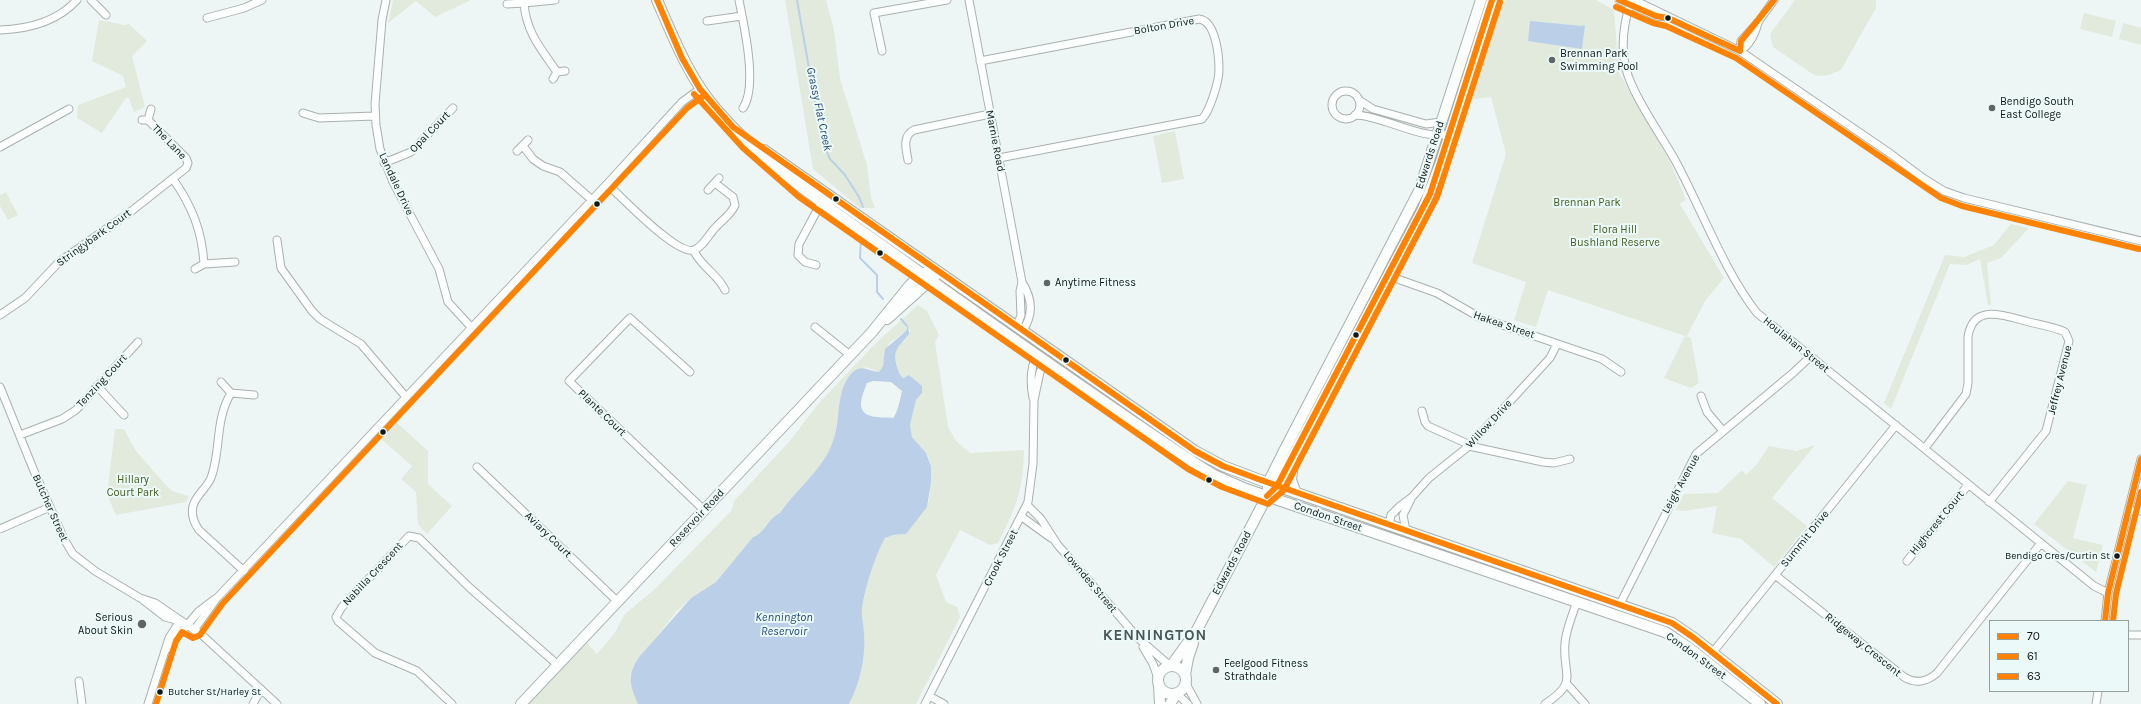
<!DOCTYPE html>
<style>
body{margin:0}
#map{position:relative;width:2141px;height:704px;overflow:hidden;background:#eef6f5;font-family:Karla,sans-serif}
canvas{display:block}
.legend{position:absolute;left:1989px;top:620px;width:140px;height:72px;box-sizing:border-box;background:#ebfaf8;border:1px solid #949f9e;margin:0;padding:5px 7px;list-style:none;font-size:12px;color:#121717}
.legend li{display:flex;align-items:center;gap:8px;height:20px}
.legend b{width:20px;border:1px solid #949f9e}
</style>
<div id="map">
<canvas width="2141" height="704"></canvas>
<ul class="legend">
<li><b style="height:5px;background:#ff8200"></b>70</li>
<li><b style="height:5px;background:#ff8200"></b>61</li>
<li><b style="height:5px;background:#ff8200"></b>63</li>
</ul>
</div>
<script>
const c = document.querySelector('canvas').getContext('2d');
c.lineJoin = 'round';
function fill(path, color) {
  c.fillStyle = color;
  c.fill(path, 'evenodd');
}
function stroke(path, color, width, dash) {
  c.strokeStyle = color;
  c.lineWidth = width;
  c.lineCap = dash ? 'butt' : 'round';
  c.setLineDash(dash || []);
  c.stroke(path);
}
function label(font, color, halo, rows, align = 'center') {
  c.font = font + ' Karla,sans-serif';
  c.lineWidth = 4;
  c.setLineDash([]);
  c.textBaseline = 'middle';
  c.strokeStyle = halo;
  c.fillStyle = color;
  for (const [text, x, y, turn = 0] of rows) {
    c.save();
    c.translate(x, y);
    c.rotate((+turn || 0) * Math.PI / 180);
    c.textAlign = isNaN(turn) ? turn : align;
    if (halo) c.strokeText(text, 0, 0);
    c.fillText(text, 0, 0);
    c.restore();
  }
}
fill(new Path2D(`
 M 393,0 L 471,0 L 435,17 L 416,1 L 388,23 Z
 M 785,0 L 826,0 L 834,30 L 840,79 L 867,165 L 871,197 L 875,208 L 860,208 L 813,169 Z
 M 1506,0 L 1596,0 L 1614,10 L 1619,73 L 1669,159 L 1686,200 L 1680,204 L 1724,278 L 1705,301 L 1687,336 L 1685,336 L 1691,338 L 1699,383 L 1691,388 L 1664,378 L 1685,336 L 1548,290 L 1536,327 L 1514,320 L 1526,282 L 1472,263 L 1506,154 L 1491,97 L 1469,100 L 1496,12 Z
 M 1795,0 L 1876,0 L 1876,8 L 1841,70 L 1829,75 L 1818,76 L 1811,73 L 1773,47 L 1770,34 Z
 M 2084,13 L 2116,21 L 2112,37 L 2080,29 Z
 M 99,20 L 125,25 L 129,24 L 147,41 L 132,56 L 145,107 L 134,112 L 129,98 L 126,98 L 102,133 L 77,118 L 78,105 L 126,87 L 123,76 L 92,61 Z
 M 2123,23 L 2141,28 L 2141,45 L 2119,39 Z
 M 1175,131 L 1184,179 L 1162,183 L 1153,136 Z
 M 6,192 L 18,215 L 8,220 L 0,206 L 0,195 Z
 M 2011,224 L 2029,228 L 2001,258 L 1987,263 L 1991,305 L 1988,305 L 1980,259 L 1966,265 L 1950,264 L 1891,409 L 1884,403 L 1945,255 L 1964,257 L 1994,245 Z
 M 918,305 L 927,311 L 939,335 L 935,342 L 948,427 L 956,441 L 970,453 L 1024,450 C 1023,491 1016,508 998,543 L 990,545 L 960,530 L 936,575 L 946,602 L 957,607 L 960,617 L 916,704 L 849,704 C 860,683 865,657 864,633 C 864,625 861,616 862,608 C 865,588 875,556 885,538 L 893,535 L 902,535 L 927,507 L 930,495 L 931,466 L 928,456 L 912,437 L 910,425 L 916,400 L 922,393 L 922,388 L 909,375 L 903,378 C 899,374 899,372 897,367 C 890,341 906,348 910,330 L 907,326 L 906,331 L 889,343 L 883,367 L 879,372 L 866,367 C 861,371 852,374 848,379 C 837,390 839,426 833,441 C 823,470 797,488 780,513 C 768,517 765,533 753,537 L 716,582 L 691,598 L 677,611 L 634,665 L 630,676 L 638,704 L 528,704 L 587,643 L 597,654 L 614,634 L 625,614 L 656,588 L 731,511 L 734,501 L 789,442 L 819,403 L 876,343 Z
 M 395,421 L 428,451 L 428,484 L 452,506 L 427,534 L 418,524 L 416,492 L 401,479 L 412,466 L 380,438 Z
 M 115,429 L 124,429 L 136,451 L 165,484 L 172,491 L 189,496 L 186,502 L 116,515 L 107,495 Z
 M 1815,445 L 1772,498 L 1807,526 L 1774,567 L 1741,539 L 1712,533 L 1717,506 L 1684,511 L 1675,510 L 1684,494 L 1718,493 L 1742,470 L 1746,475 L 1757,464 L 1769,446 L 1796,451 Z
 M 2068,481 L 2087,485 L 2073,538 L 2103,545 L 2096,572 L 2034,524 Z`), '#e1eadc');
fill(new Path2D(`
 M 1530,21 L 1582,26 L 1585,25 L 1582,49 L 1528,41 Z
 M 908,325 L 909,334 C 899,348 892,348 897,367 C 899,372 899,374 903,378 L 909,375 L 922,386 L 922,393 L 916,400 L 910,425 L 912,437 L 926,453 L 931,466 L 931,483 L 927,507 L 906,534 L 893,535 L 885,538 C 875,556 865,588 862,608 C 861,616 864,625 864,633 C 866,657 860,683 849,704 L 638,704 C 629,683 627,674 640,656 L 691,598 L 716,582 L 753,537 C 765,533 768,518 780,513 C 797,488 823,470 833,441 C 841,420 835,392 851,374 C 861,363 867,371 879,372 L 883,366 L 885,349 L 906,331 ZM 873,381 L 891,382 L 902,391 C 901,396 897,415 893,418 C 887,417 882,418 877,417 C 854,415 861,398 867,383 Z`), '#bbd0e8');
stroke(new Path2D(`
 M 797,0 L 819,125 L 825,148 L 830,159 L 845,175 L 859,197 L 863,207
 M 861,239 L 860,258 L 877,275 L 877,292 L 883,299
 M 901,319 L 907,326`), '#bbd0e8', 2);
const street = new Path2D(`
 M 91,0 L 106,15
 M 386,0 L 382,20 L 375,104 L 376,125 L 380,149 L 393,182 L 439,269 L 448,302 L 471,327
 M 555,0 L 524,3 C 526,32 541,49 557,72
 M 739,0 C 744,26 758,86 743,108
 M 969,0 L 1022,282 C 1032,298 1034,314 1023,330
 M 1619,0 L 1656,16 L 1666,17
 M 1631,0 C 1624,22 1620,46 1626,69 C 1633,96 1661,135 1675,160 C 1701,208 1724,271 1757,313 L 2094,586 L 2108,593
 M 1634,0 L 1740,51 L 1891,154 L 1923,178 L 1944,191 L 1964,198 L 2141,241
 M 507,4 L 524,3
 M 207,18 L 244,8 L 262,0
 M 707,21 L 742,16
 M 0,30 C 29,29 57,22 77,0
 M 882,51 L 874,13 L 947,0
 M 1740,51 L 1741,41 L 1759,21 L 1774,0
 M 1740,51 C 1750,45 1755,34 1758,23
 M 980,61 L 1199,19 C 1216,21 1219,56 1219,70 C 1219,81 1210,111 1202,119 L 999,158
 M 553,79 L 557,72 L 565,71
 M1332 105a14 14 0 1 1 28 0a14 14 0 1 1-28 0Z
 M 1359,100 L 1373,109 L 1426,124 L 1441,122
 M 303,113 L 319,118 L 375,116
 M 1355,115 C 1382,115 1427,143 1450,133
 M 142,120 L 148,120 L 151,109
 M 523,146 L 533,159 L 543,166 L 560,172 L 592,200
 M 0,147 L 69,109
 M 517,151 L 528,140
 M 908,160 C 906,149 902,136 914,130 L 990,114
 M 384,163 L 411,152 L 453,108
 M 173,179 C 192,206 202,231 204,264
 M 607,184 C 622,197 677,256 694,250 C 703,247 709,234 715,228 C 722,220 731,215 735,205 L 733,197 L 715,183
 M 708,190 L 719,178
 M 277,240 L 281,268 L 312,311 L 320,319 L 361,344 L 406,397
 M 694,251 C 702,268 718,274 725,290
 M 816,265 L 805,262 L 798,255 L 799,244 L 821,203
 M 195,269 L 204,264 L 235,262
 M 1389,276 L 1437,293 L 1479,317 L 1602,359 L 1621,372
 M 0,315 L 25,298 L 59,262 L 129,213 L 186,168 L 188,163 L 186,158 L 148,120
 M 1017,326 L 1021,315 L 1020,291 L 1022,282
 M 815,327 L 850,355
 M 690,372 L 630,318 L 569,381 L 705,511
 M 221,382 L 231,393 L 254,395
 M 97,386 L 124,415
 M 0,387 L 34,471 L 64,539 L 73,554 L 95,571 L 140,598 L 155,603 L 202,635 L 277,704
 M 231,393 C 215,420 221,447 212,475 C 209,487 196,494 193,506 C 191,515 194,523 199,530 L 244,571
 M 1701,396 L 1707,412 L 1723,431
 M 1033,398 C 1030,383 1030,368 1037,354
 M 1422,411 L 1425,422 L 1428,426 L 1470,445
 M 20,435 L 62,419 L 76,410 L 138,342
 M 1469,446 L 1543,462 L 1554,463 L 1570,459
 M 1925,448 L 1966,394 L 1968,383 L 1968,337 C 1973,302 2006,316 2029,322 C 2041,325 2054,327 2065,332 L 2069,341 L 2046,431 L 1989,502
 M 477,467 L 618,602
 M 1027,505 L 1041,519 L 1057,544 L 1138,638 L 1170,666
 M 2128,511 L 2141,511
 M 1022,517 L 1051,538
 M 1389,525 L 1391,515 L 1400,506 L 1412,497 L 1429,478 L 1469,446 L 1550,358 L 1557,344
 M 0,529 L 50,507
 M 1406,531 L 1403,515 L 1411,499
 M 1907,561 L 1968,485
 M 1775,575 L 1904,677 C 1915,684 1927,682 1937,673 L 2041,543
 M 143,600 L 165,617 L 176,620
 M 1620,604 L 1696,454 L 1793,373 L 1810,357
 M 2105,621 L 2108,593 L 2141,459
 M 194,630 L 217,598 L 607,184 L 682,102 L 700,89
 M 2128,635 L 2141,635
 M 1143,647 L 1153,664 L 1158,678
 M 167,649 L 199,611 L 215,599
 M 1713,652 L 1896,425
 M 79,681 L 82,704
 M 1186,684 L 1197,704
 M 1567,684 L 1585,704
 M 1177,694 L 1188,704
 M 929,696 L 944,704
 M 148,704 L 169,638 L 180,621
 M 253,704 L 261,689
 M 452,704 L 417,671 L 375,653 L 338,621 L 336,617 L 342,607 L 409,536 L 419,538 L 470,588 L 558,665
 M 925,704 L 1028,502 L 1033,464 L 1034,400 L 1040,372 L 1047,361
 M 1545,704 C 1580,681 1562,676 1565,643 C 1566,629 1573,614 1577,601
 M 2096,704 L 2098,691`);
const secondary = new Path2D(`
 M 657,0 C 674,39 689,78 717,110 C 773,175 846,218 914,268 C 1006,334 1099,399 1193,462 L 1214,475 L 1246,489 L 1665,632 L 1688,647 L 1760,704
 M 764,150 L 1195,451 L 1223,466 L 1268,483 L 1672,623 L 1694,638 L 1777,704
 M 887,319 L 935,276
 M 1293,463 L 1291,480 L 1296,493
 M 1268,488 L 1268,483 L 1284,451 L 1419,191 L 1481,0
 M1158 680a14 14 0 1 1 28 0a14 14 0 1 1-28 0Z
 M 1171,666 L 1197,630 L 1267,496 L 1277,486 L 1423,209 L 1441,162 L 1492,0
 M 1185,675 L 1188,658 L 1193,643
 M 1159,685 L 1160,704
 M 521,704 L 872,332 L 910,285 L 919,276 L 927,272
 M 1170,704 L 1176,694`);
stroke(street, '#a9b0af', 9);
stroke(secondary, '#a9b0af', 12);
stroke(street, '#fcfefe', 7);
stroke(secondary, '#fcfefe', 10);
stroke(new Path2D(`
 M 657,0 L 682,58 L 700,89 L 733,127 L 1195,451 L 1223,466 L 1258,479 L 1672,623 L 1694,638 L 1777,704
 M 1619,0 L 1656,16 L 1668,18 L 1740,51
 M 1740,51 L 1741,41 L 1774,0
 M 1267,496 L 1277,486 L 1430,194 L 1492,0
 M 2105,621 L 2108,593 L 2141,459`), '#ff8200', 6);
stroke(new Path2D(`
 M 1616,7 L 1653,23 L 1666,26 L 1736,58 L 1941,198 L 1962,206 L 2139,249
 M 694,94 L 743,148 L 799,197 L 1188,469 L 1222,487 L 1268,504 L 1284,490 L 1437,197 L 1500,2
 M 156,704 L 176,641 L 182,632 L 193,638 L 200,635 L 223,603 L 687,108 L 705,95`), '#ff8200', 6);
stroke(new Path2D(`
 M 2113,621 L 2116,594 L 2141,492`), '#ff8200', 6);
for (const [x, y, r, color] of [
 [1668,18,3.5,"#121717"],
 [1552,60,4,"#5f6565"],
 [1992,108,4,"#5f6565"],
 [836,199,3.5,"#121717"],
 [597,204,3.5,"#121717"],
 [880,253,3.5,"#121717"],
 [1047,283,4,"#5f6565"],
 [1356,335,3.5,"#121717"],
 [1066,360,3.5,"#121717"],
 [383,432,3.5,"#121717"],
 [1209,480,3.5,"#121717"],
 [2117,556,3.5,"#121717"],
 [142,624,5,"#5f6565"],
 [1216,670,4,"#5f6565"],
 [160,692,3.5,"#121717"]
]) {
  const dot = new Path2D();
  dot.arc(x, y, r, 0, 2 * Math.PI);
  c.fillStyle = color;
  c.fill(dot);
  stroke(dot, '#ebfaf8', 1.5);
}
label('10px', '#121717', '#ebfaf8', [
 ["Bendigo Cres/Curtin St",2110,556],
 ["Butcher St/Harley St",168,692,"left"]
], 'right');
label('11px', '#121717', '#ebfaf8', [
 ["Bolton Drive",1164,26,-10],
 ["Opal Court",430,132,-46],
 ["Marnie Road",995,141,79],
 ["The Lane",169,142,46],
 ["Edwards Road",1430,155,-72],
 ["Landale Drive",396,184,65],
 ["Stringybark Court",94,238,-36],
 ["Hakea Street",1504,325,19],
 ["Houlahan Street",1796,345,39],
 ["Jeffrey Avenue",2060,380,-76],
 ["Tenzing Court",102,381,-47],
 ["Plante Court",602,413,44],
 ["Willow Drive",1489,424,-47],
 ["Leigh Avenue",1681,484,-61],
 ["Butcher Street",50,508,66],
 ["Condon Street",1328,517,19],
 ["Reservoir Road",697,518,-47],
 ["Highcrest Court",1937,523,-51],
 ["Aviary Court",548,535,44],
 ["Summit Drive",1805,539,-51],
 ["Crook Street",1001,558,-63],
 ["Edwards Road",1232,563,-62],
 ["Nabilla Crescent",373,574,-47],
 ["Lowndes Street",1090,582,50],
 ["Ridgeway Crescent",1863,645,39],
 ["Condon Street",1696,656,36]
]);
label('11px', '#121717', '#ebfaf8', [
 ["Brennan Park",1560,54],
 ["Swimming Pool",1560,67],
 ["Bendigo South",2000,102],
 ["East College",2000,115],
 ["Anytime Fitness",1055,283],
 ["Serious",133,618,"right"],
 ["About Skin",133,631,"right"],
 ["Feelgood Fitness",1224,664],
 ["Strathdale",1224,677]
], 'left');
label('11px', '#485c21', '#ebfaf8', [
 ["Brennan Park",1587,203],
 ["Flora Hill",1615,230],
 ["Bushland Reserve",1615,243],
 ["Hillary",133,480],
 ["Court Park",133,493]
]);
label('italic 12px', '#274a77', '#ebfaf8', [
 ["Grassy Flat Creek",819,109,78],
 ["Kennington",784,618],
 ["Reservoir",784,632]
]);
c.letterSpacing = '1px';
label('bold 15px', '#4a5756', '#ebfaf8', [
 ["KENNINGTON",1155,636]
]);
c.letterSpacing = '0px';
</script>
